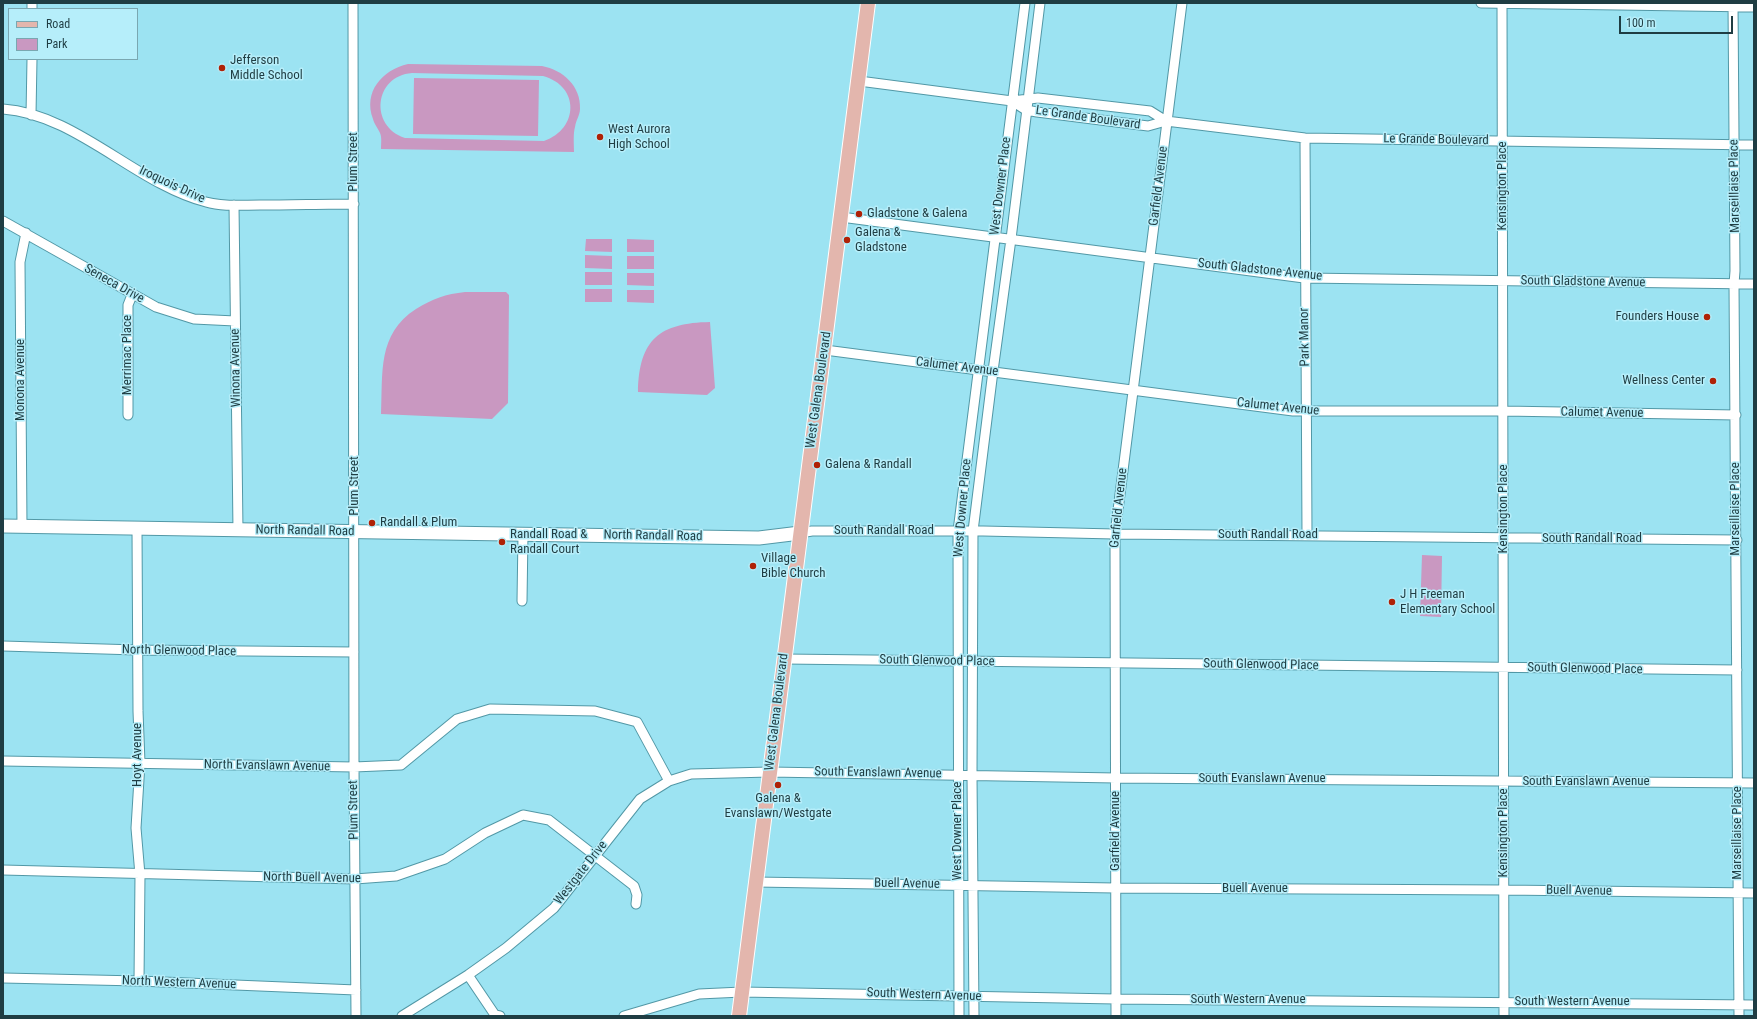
<!DOCTYPE html>
<style>
body{margin:0}
#map{position:relative;width:1757px;height:1019px;overflow:hidden;background:#9ce3f2;font-family:"Roboto Condensed",sans-serif}
canvas{display:block}
.frame{position:absolute;inset:0;border:4px solid #1f3d43;pointer-events:none}
.legend{position:absolute;left:8px;top:8px;width:130px;height:52px;box-sizing:border-box;background:#b6eefa;border:1px solid #7aa7b1;margin:0;padding:5px 7px;list-style:none;font-size:12px;color:#1f3d43}
.legend li{display:flex;align-items:center;gap:8px;height:20px}
.legend b{width:20px;border:1px solid #7aa7b1}
.scale{position:absolute;left:1619px;top:16px;width:114px;height:18px;box-sizing:border-box;border:2px solid #1f3d43;border-top:0;padding-left:5px;font-size:12px;line-height:14px;white-space:nowrap;color:#1f3d43;-webkit-text-stroke:3px #b6eefa;paint-order:stroke}
</style>
<div id="map">
<canvas width="1757" height="1019"></canvas>
<div class="frame"></div>
<ul class="legend">
<li><b style="height:5px;background:#e3b6ad"></b>Road</li>
<li><b style="height:11px;background:#c998c1"></b>Park</li>
</ul>
<div class="scale">100 m</div>
</div>
<script>
const c = document.querySelector('canvas').getContext('2d');
c.lineJoin = 'round';
function fill(path, color) {
  c.fillStyle = color;
  c.fill(path, 'evenodd');
}
function stroke(path, color, width, dash) {
  c.strokeStyle = color;
  c.lineWidth = width;
  c.lineCap = dash ? 'butt' : 'round';
  c.setLineDash(dash || []);
  c.stroke(path);
}
function label(font, color, halo, rows, align = 'center') {
  c.font = font + ' "Roboto Condensed",sans-serif';
  c.lineWidth = 3;
  c.setLineDash([]);
  c.textBaseline = 'middle';
  c.strokeStyle = halo;
  c.fillStyle = color;
  for (const [text, x, y, turn = 0] of rows) {
    c.save();
    c.translate(x, y);
    c.rotate((+turn || 0) * Math.PI / 180);
    c.textAlign = isNaN(turn) ? turn : align;
    if (halo) c.strokeText(text, 0, 0);
    c.fillText(text, 0, 0);
    c.restore();
  }
}
fill(new Path2D(`
 M 408,64 L 542,66 C 563,70 581,86 580,109 C 580,115 576,120 575,127 C 573,134 574,144 574,152 L 381,149 C 381,144 382,137 380,133 C 378,128 374,124 373,119 C 363,92 382,70 408,64 ZM 412,73 L 543,76 C 580,86 579,129 544,141 L 405,138 C 369,126 374,76 412,73 Z
 M 414,78 L 539,80 L 538,136 L 413,134 Z
 M 586,239 L 612,239 L 612,252 L 585,251 Z
 M 627,239 L 654,240 L 654,252 L 627,252 Z
 M 585,255 L 612,256 L 612,269 L 585,268 Z
 M 627,256 L 654,256 L 654,269 L 627,269 Z
 M 585,272 L 612,272 L 612,285 L 585,285 Z
 M 627,273 L 654,273 L 654,286 L 627,285 Z
 M 585,289 L 612,289 L 612,302 L 585,302 Z
 M 627,290 L 654,290 L 654,303 L 627,302 Z
 M 465,292 L 506,292 L 509,295 L 508,403 L 492,419 L 381,414 C 383,373 377,334 416,309 C 432,299 446,294 465,292 Z
 M 710,322 L 715,388 L 707,395 L 638,392 C 639,339 660,323 710,322 Z
 M 1422,555 L 1442,556 L 1441,617 L 1420,616 Z`), '#c998c1');
const minor = new Path2D(`
 M 353,3 L 354,767 L 356,1016
 M 1481,3 L 1754,7
 M 1502,3 L 1504,1016
 M 1733,3 L 1735,271 L 1734,284 L 1739,1016
 M 32,9 L 32,3
 M 859,81 L 1012,101 L 1038,98 L 1150,111 L 1166,121
 M 1012,101 L 1026,110 L 1037,112 L 1148,126 L 1166,121 L 1305,138 L 1754,145
 M 3,109 C 76,114 136,184 206,202 C 223,207 242,205 260,205 C 291,205 323,204 354,204
 M 31,115 L 32,59
 M 1305,138 L 1307,535
 M 234,205 L 238,531
 M 841,217 L 1304,278 L 1754,284
 M 3,221 L 156,307 L 194,319 L 235,321
 M 825,350 L 1293,411 L 1504,411 L 1736,415
 M 128,415 L 128,305 L 132,295
 M 22,527 L 20,262 L 26,233
 M 137,529 L 138,711 L 140,763 L 136,828 L 140,875 L 139,981
 M 800,533 L 812,531 L 983,531 L 1115,534 L 1737,540
 M 522,601 L 523,535
 M 3,646 L 137,650 L 354,652
 M 784,659 L 1737,670
 M 3,761 L 354,767 L 401,765 L 457,719 L 490,709 L 595,711 L 637,722 L 669,781
 M 3,870 L 355,879 L 396,876 L 445,859 L 485,833 L 523,815 L 549,820 L 634,886 L 637,895 L 636,904
 M 756,882 L 1115,888 L 1504,890 L 1754,893
 M 468,975 L 495,1015 L 500,1016
 M 3,978 L 139,981 L 356,990
 M 402,1016 L 468,975 L 506,948 L 554,908 L 640,799 L 669,781 L 691,774 L 770,772 L 1116,778 L 1754,783
 M 624,1016 L 699,994 L 742,992 L 1116,999 L 1754,1005
 M 959,1016 L 958,531 L 1025,3
 M 974,1016 L 972,775 L 973,531 L 993,371 L 1011,239 L 1040,3
 M 1116,1016 L 1115,534 L 1182,3`);
const secondary = new Path2D(`
 M 3,526 L 759,538 L 800,533`);
const primary = new Path2D(`
 M 739,1016 L 868,3`);
stroke(minor, '#5298a6', 11);
stroke(secondary, '#5298a6', 15);
stroke(primary, '#fff', 16);
stroke(minor, '#fff', 9);
stroke(secondary, '#fff', 13);
stroke(primary, '#e3b6ad', 14);
for (const [x, y, r, color] of [
 [222,68,4,"#af2106"],
 [600,137,4,"#af2106"],
 [859,214,4,"#af2106"],
 [847,240,4,"#af2106"],
 [1707,317,4,"#af2106"],
 [1713,381,4,"#af2106"],
 [817,465,4,"#af2106"],
 [372,523,4,"#af2106"],
 [502,542,4,"#af2106"],
 [753,566,4,"#af2106"],
 [1392,602,4,"#af2106"],
 [778,785,4,"#af2106"]
]) {
  const dot = new Path2D();
  dot.arc(x, y, r, 0, 2 * Math.PI);
  c.fillStyle = color;
  c.fill(dot);
  stroke(dot, '#b6eefa', 1.5);
}
label('13px', '#1f3d43', '#b6eefa', [
 ["Jefferson",230,61],
 ["Middle School",230,76],
 ["West Aurora",608,130],
 ["High School",608,145],
 ["Gladstone & Galena",867,214],
 ["Galena &",855,233],
 ["Gladstone",855,248],
 ["Founders House",1699,317,"right"],
 ["Wellness Center",1705,381,"right"],
 ["Galena & Randall",825,465],
 ["Randall & Plum",380,523],
 ["Randall Road &",510,535],
 ["Randall Court",510,550],
 ["Village",761,559],
 ["Bible Church",761,574],
 ["J H Freeman",1400,595],
 ["Elementary School",1400,610],
 ["Galena &",778,799,"center"],
 ["Evanslawn/Westgate",778,814,"center"]
], 'left');
label('13px', '#1f3d43', '#b6eefa', [
 ["Le Grande Boulevard",1088,118,8],
 ["Le Grande Boulevard",1436,140,1],
 ["Plum Street",354,162,-90],
 ["Iroquois Drive",172,185,25],
 ["West Downer Place",1001,186,-83],
 ["Garfield Avenue",1159,186,-83],
 ["Kensington Place",1503,186,-90],
 ["Marseillaise Place",1735,186,-91],
 ["South Gladstone Avenue",1260,270,6],
 ["South Gladstone Avenue",1583,282,1],
 ["Seneca Drive",114,284,29],
 ["Park Manor",1305,337,-91],
 ["Merrimac Place",128,355,-90],
 ["Calumet Avenue",957,367,7],
 ["Winona Avenue",236,368,-91],
 ["Monona Avenue",21,380,-90],
 ["West Galena Boulevard",819,390,-82],
 ["Calumet Avenue",1278,407,6],
 ["Calumet Avenue",1602,413,1],
 ["Plum Street",355,486,-90],
 ["West Downer Place",963,508,-85],
 ["Garfield Avenue",1119,508,-84],
 ["Kensington Place",1504,509,-90],
 ["Marseillaise Place",1736,509,-90],
 ["North Randall Road",305,531,1],
 ["South Randall Road",884,531],
 ["South Randall Road",1268,535],
 ["North Randall Road",653,536,1],
 ["South Randall Road",1592,539],
 ["North Glenwood Place",179,651,1],
 ["South Glenwood Place",937,661,1],
 ["South Glenwood Place",1261,665,1],
 ["South Glenwood Place",1585,669,1],
 ["West Galena Boulevard",777,712,-83],
 ["Hoyt Avenue",138,755,-90],
 ["North Evanslawn Avenue",267,766,1],
 ["South Evanslawn Avenue",878,773,1],
 ["South Evanslawn Avenue",1262,779],
 ["South Evanslawn Avenue",1586,782],
 ["Plum Street",354,810,-91],
 ["West Downer Place",958,831,-90],
 ["Garfield Avenue",1116,831,-90],
 ["Kensington Place",1504,833,-90],
 ["Marseillaise Place",1738,833,-90],
 ["Westgate Drive",581,873,-52],
 ["North Buell Avenue",312,878,1],
 ["Buell Avenue",907,884,1],
 ["Buell Avenue",1255,889],
 ["Buell Avenue",1579,891,1],
 ["North Western Avenue",179,983,2],
 ["South Western Avenue",924,995,2],
 ["South Western Avenue",1248,1000],
 ["South Western Avenue",1572,1002]
]);
</script>
